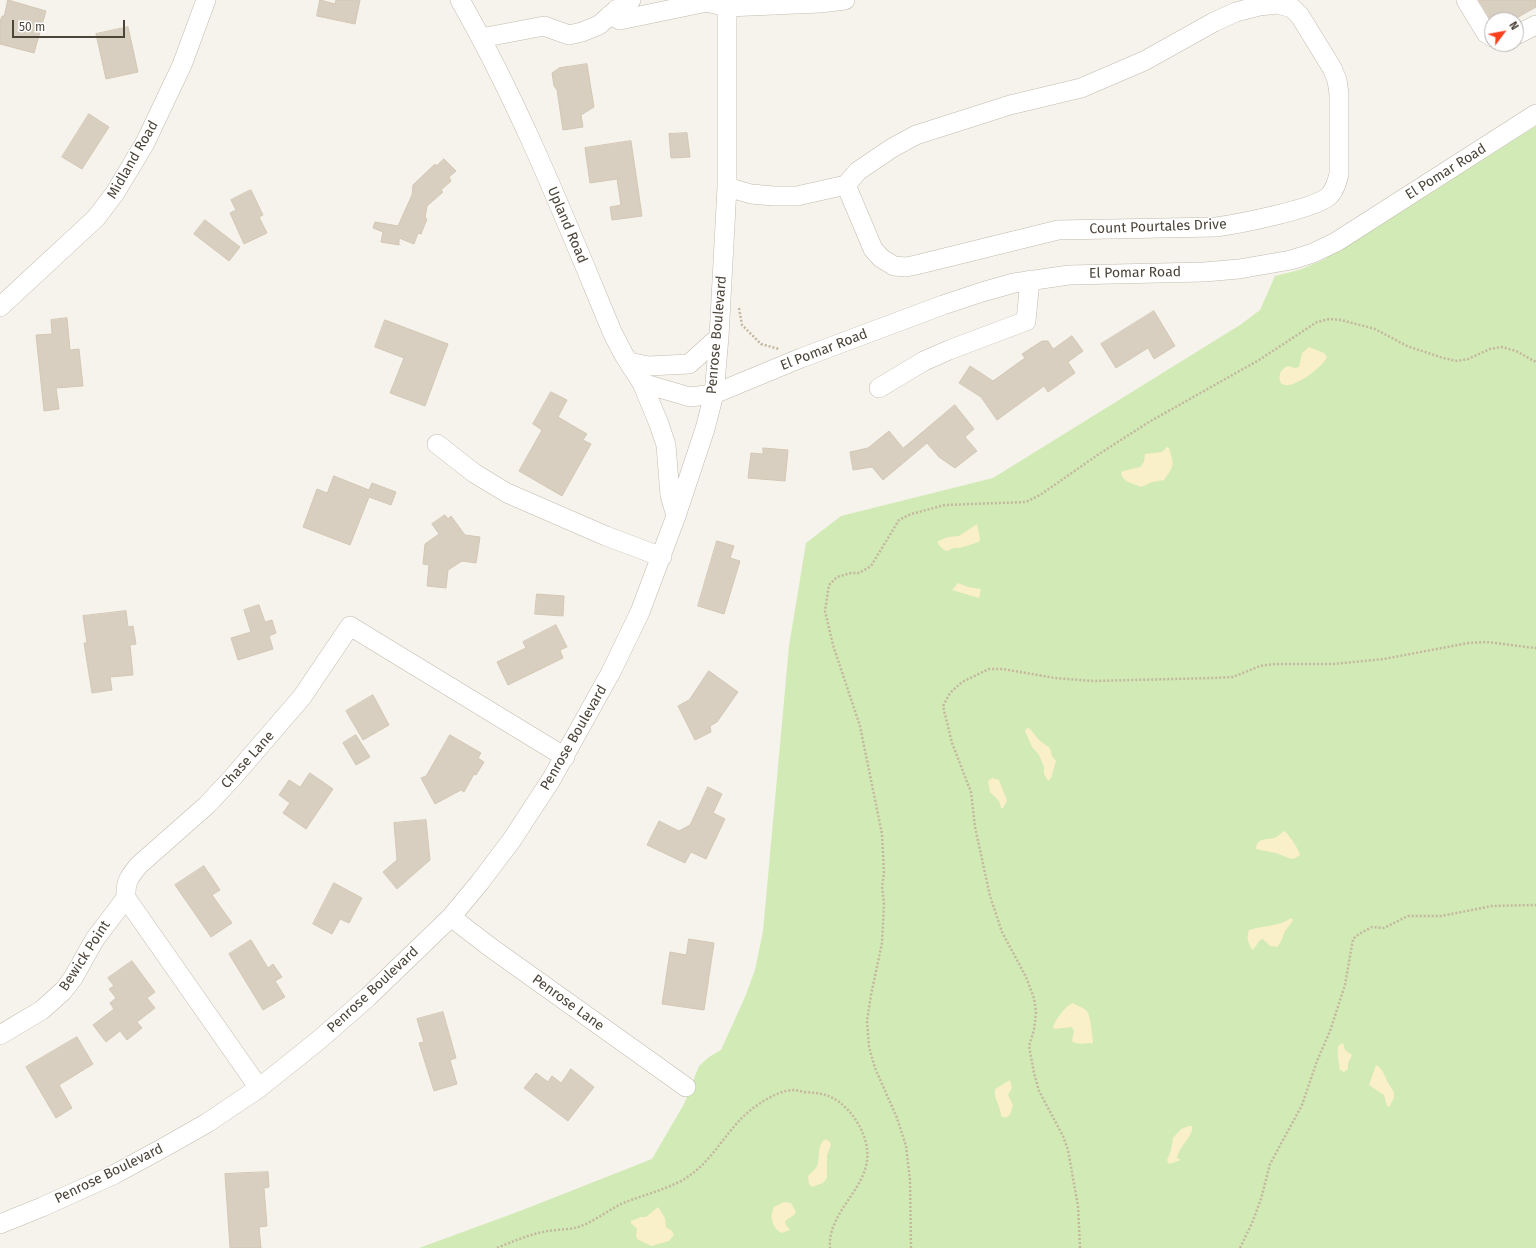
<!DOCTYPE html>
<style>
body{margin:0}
#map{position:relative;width:1536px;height:1248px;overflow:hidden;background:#f6f3ec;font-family:"Fira Sans",sans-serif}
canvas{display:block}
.north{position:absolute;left:1484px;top:12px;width:40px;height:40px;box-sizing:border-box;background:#fff;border:1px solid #b7b4b0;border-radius:50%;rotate:58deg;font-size:11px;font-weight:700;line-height:16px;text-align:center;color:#4b4439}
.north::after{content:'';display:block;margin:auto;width:14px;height:18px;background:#fc3f1d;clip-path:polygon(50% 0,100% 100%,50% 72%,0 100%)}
.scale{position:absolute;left:12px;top:20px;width:113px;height:18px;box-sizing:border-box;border:2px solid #4b4439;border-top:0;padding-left:5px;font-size:12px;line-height:14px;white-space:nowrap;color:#4b4439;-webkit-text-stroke:3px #fff;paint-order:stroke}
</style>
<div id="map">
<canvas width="1536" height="1248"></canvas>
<div class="north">N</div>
<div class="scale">50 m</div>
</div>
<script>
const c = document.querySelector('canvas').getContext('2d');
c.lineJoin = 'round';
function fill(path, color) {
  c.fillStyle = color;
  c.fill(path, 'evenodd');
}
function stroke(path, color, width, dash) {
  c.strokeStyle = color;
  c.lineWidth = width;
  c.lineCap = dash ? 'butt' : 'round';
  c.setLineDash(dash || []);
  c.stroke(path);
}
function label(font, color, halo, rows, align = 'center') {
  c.font = font + ' "Fira Sans",sans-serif';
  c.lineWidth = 3;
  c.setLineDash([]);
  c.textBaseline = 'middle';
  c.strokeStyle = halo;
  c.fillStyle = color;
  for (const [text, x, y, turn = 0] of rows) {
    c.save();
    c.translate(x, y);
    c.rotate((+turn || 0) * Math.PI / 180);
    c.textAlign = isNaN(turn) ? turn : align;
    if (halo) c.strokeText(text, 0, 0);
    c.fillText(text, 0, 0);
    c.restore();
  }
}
fill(new Path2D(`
 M 1536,126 L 1536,1248 L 419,1248 L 520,1211 L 652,1159 L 684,1104 L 699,1066 L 709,1057 L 721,1050 L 745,997 L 755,970 L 763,931 L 789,646 L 806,543 L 841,516 L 993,478 L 1240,325 L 1260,310 L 1275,276 L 1299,270 L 1323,260 Z`), '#d2eab5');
fill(new Path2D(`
 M 1309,347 L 1324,353 L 1327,357 C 1322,370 1274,403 1280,373 L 1284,368 L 1288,366 L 1295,368 L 1299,367 L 1302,353 Z
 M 1167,447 L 1169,448 C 1174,465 1175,465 1164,480 L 1152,482 L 1141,487 C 1133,483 1123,483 1121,473 L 1123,471 L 1140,467 L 1144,462 L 1145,454 L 1162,452 Z
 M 977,524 L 980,539 L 979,542 L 960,548 L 954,548 L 947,551 L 944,550 L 938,544 L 938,541 L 948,537 L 959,536 Z
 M 958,583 L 968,587 L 981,589 L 979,598 L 952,590 Z
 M 1027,728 L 1030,729 L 1039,740 L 1050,748 L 1052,756 L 1056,761 L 1051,778 L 1048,781 L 1044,774 L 1044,767 L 1039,755 L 1032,747 L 1025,731 Z
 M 992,778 L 999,780 L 1007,801 L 1003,808 L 1001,808 L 999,801 L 990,792 L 988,781 Z
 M 1284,831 C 1288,833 1300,851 1300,855 L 1295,858 L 1291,859 L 1276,853 L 1256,849 C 1257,836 1267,841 1276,837 C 1279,836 1281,833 1284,831 Z
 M 1291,918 L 1293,920 C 1291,924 1288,927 1285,931 C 1282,937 1282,942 1277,947 L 1270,946 L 1263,939 L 1260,940 L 1253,950 C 1248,945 1246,936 1249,930 C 1264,925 1278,927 1291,918 Z
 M 1073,1003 C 1077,1006 1083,1007 1087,1011 C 1090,1015 1093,1039 1093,1043 C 1087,1043 1079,1045 1073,1042 L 1072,1040 L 1074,1031 L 1072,1027 L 1055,1029 L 1053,1028 C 1054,1021 1066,1005 1073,1003 Z
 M 1343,1043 L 1345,1050 L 1352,1055 L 1348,1063 L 1348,1069 L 1344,1072 L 1340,1070 C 1339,1064 1337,1053 1338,1046 Z
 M 1376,1065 C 1383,1069 1384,1074 1387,1081 C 1394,1092 1398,1094 1389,1107 L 1387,1106 L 1384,1095 L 1369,1085 Z
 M 1010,1080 L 1012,1088 L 1008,1095 L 1013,1105 L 1010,1115 C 1007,1118 1003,1118 1001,1116 C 1001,1106 993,1099 995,1089 Z
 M 1189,1126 L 1192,1126 C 1194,1136 1179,1146 1177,1158 L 1181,1160 L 1169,1164 L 1167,1160 L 1171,1150 L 1173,1138 L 1181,1129 Z
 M 826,1139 L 830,1142 L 831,1145 L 827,1155 L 827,1178 L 823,1183 L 812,1187 L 809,1184 L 808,1176 C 811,1172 815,1170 817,1166 C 821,1156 816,1144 826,1139 Z
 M 784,1202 L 791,1203 L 796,1212 L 794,1215 L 785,1221 L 786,1225 L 790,1230 L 781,1233 C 772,1228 769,1216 774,1207 Z
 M 658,1207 L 665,1218 L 666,1227 L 672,1231 L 674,1235 L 669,1241 L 651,1246 L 637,1239 L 636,1235 L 637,1229 L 631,1223 L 631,1221 L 641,1217 L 646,1217 Z`), '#f9efc9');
const building = new Path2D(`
 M 8,0 L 46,11 L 34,53 L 0,44 L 0,22 L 2,16 L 4,16 Z
 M 320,0 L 335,4 L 336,0 L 360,0 L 355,24 L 317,16 Z
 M 1479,0 L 1536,0 L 1536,7 L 1513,20 L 1491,20 Z
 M 128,27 L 138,72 L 106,79 L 96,34 Z
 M 587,64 L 594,107 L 581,115 L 583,127 L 563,130 L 557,90 L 554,86 L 552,73 L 559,68 Z
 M 89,114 L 109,127 L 82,169 L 62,157 Z
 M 687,133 L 690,157 L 671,158 L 669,134 Z
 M 631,141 L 642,216 L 612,220 L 610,207 L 621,205 L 617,179 L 590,183 L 585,148 Z
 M 444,159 L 456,171 L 449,177 L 451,181 L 441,190 L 443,192 L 427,206 L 425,218 L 427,219 L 421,234 L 418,233 L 414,244 L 399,238 L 399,245 L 381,242 L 383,232 L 373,228 L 375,222 L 398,226 L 412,195 L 413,185 L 435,164 L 436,166 Z
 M 251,190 L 263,215 L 259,217 L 267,233 L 244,244 L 230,213 L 236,210 L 231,200 Z
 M 205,220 L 240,247 L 229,261 L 194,234 Z
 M 1154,311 L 1175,346 L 1154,359 L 1148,348 L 1116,368 L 1101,344 Z
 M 67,318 L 70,350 L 79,349 L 83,386 L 56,388 L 59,409 L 44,411 L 36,335 L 52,334 L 51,320 Z
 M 385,320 L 448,344 L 425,406 L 390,393 L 404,358 L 375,347 Z
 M 1072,336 L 1083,351 L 1068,362 L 1075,373 L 1048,392 L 1044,386 L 997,420 L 981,397 L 959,383 L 970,366 L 993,381 L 1025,358 L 1022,354 L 1042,341 L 1048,341 L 1053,349 Z
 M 551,392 L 567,400 L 558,417 L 587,434 L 583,440 L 591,444 L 562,496 L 519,471 L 542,430 L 533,424 Z
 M 955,405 L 974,429 L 965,437 L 977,451 L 955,468 L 939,457 L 927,443 L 883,480 L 872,467 L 853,470 L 850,452 L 868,448 L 889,431 L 903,448 Z
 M 763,448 L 788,450 L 785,481 L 748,478 L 751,453 L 763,454 Z
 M 334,476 L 369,490 L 372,483 L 396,492 L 391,505 L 369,497 L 350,545 L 303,527 L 317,489 L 327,493 Z
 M 445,515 L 448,519 L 451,516 L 465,535 L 480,537 L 476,563 L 462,561 L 448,570 L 446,588 L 427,586 L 429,565 L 423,564 L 425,544 L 439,534 L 432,524 Z
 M 717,541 L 734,546 L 730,558 L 740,561 L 724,614 L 698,606 Z
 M 537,594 L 564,596 L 563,616 L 535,614 Z
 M 259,605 L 265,622 L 272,620 L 276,633 L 269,636 L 273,649 L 238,660 L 231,638 L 251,632 L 244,610 Z
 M 126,611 L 128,627 L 133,626 L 136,644 L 130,645 L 133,675 L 110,677 L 112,690 L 92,693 L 84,643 L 87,643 L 83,616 Z
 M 556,625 L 567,647 L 560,650 L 563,658 L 508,685 L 497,662 L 526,648 L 523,642 Z
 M 709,671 L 738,692 L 717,722 L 710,726 L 711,732 L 695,740 L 678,706 L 689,700 Z
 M 373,695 L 389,725 L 363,740 L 346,711 Z
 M 356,735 L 370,757 L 356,765 L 343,743 Z
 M 450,735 L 481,753 L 478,758 L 484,762 L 476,775 L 474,774 L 464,792 L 461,790 L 435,804 L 421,778 L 426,776 Z
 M 310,773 L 333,789 L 306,829 L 283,813 L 290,803 L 279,795 L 289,780 L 300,787 Z
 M 708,787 L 722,794 L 713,813 L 725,819 L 706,859 L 691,852 L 685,863 L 647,845 L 659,821 L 679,831 L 690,825 Z
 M 426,820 L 430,860 L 397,889 L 383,872 L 397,860 L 394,823 Z
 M 204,866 L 220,890 L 212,895 L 232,923 L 211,937 L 175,885 Z
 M 334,883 L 362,898 L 349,923 L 340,919 L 332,934 L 313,924 Z
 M 689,939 L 714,943 L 704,1010 L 662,1004 L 670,952 L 686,955 Z
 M 251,940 L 268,968 L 273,964 L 282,977 L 275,981 L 285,997 L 263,1010 L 229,954 Z
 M 132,961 L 155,992 L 147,998 L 155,1008 L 137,1022 L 142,1028 L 127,1040 L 120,1031 L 106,1042 L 93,1025 L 114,1009 L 110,1003 L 116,998 L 109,989 L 114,986 L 108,978 Z
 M 443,1012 L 456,1058 L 450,1060 L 457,1084 L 434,1091 L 419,1043 L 424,1042 L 417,1019 Z
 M 77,1037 L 93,1064 L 59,1085 L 72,1108 L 56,1118 L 26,1067 Z
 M 571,1069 L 594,1087 L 568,1121 L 524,1088 L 536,1073 L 548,1082 L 552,1076 L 561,1083 Z
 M 268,1172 L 269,1187 L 264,1188 L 267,1226 L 259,1227 L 261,1248 L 230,1248 L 225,1174 Z`);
fill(building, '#d8cfc1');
stroke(building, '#d3c7b4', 1);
const minor = new Path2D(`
 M 460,0 C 521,107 566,221 613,334 L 624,355 L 642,383 L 690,397 L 714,394 L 801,358 L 943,305 L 982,292 L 1014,283 L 1069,275 L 1204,272 L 1239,269 L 1291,260 L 1313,253 L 1336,242 L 1536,114
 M 1466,0 L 1486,33 L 1492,37
 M 610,15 L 620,20 L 707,2 L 727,7 L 820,3 L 845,0
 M 1516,35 L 1536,25
 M 481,38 L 544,26 L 569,35 L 582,32 L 599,25 L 616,10 L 631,0
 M 727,187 L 751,194 L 774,196 L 797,196 L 846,185 L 858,171 L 892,148 L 916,135 L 1010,105 L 1081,88 L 1144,61 L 1214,22 L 1236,12 L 1259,6 L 1278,4 L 1292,8 L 1300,16 L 1332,68 L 1337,80 L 1339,94 L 1339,174 C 1337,182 1335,190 1329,196 C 1315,209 1238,224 1216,227 L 1058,230 L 916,265 L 906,267 L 894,266 L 881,258 L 873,249 L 846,185
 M 0,307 L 96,218 L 115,193 L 145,143 L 182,65 L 206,0
 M 629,362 L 648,366 L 689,364 L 719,337
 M 642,383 L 659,424 L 666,445 L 670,495 L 676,516
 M 879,388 L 924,361 L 949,350 L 1026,321 L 1030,280
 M 437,444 L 474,473 L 507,493 L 606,536 L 662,557
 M 451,917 L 490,947 L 686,1087
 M 0,1035 L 42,1010 L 63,991 L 73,978 L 95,939 L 126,898
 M 259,1088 L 126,898 C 125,882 129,877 139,865 L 207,805 L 233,777 L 302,697 L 350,626 L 565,757
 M 0,1224 L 42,1207 L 115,1174 L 163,1148 L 207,1123 L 259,1088 L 319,1040 L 368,997 L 451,917 L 480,882 L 511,841 L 551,780 L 611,672 L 640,612 L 676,516 L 705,429 L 714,394 L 719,337 L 727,187 L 727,0`);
stroke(minor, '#c2bbae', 20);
stroke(new Path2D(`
 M 739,308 L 742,325 L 761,344 L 779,349
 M 497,1248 C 514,1241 530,1234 548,1231 C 559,1229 571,1230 581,1226 C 596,1220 609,1210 623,1203 C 641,1196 660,1191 677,1183 C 706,1169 718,1144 738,1122 C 749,1109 775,1091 792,1090 C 796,1090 800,1091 804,1092 C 815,1093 824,1093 833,1098 C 850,1107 865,1130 867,1149 C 872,1187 827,1210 830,1248
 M 911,1248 L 910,1180 L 906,1146 L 897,1118 L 875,1068 L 869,1047 L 867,1021 L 871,995 L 882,943 L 884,904 L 882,886 L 884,874 L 882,834 L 860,726 L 833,645 L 825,611 L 829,585 L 837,577 L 851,573 L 859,573 L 871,566 L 899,520 L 911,514 L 945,505 L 1026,502 L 1040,495 L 1099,454 L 1149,422 L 1259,360 L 1317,322 L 1329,319 L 1341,320 L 1375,329 L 1407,346 L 1443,358 L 1457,361 L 1468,359 L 1490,349 L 1502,347 L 1516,351 L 1536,362
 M 1080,1248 L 1078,1206 L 1068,1150 L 1063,1136 L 1039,1091 L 1034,1073 L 1029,1046 L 1034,1030 L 1036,1012 L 1034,998 L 1026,977 L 1002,932 L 990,896 L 975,827 L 971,792 L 952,743 L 943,706 L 950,693 L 962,682 L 989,669 L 1003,669 L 1055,678 L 1093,681 L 1214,678 L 1233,677 L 1260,666 L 1275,664 L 1333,664 L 1384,659 L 1468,643 L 1486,642 L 1536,648
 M 1240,1248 L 1252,1223 L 1261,1199 L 1270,1164 L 1302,1105 L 1317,1061 L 1330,1031 L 1345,985 L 1353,939 L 1359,934 L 1372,927 L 1384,928 L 1408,916 L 1441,916 L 1492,906 L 1536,905`), '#c4b79f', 2.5, [2, 2]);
stroke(minor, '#fff', 19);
label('14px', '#4b4439', '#fff', [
 ["Midland Road",133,160,-60],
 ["El Pomar Road",1446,172,-32],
 ["Upland Road",567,225,67],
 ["Count Pourtales Drive",1158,227,-2],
 ["El Pomar Road",1135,273,-1],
 ["Penrose Boulevard",717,335,-85],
 ["El Pomar Road",824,350,-21],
 ["Penrose Boulevard",574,738,-60],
 ["Chase Lane",248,760,-48],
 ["Bewick Point",85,956,-57],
 ["Penrose Boulevard",373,990,-43],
 ["Penrose Lane",568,1003,36],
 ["Penrose Boulevard",109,1174,-26]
]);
</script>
